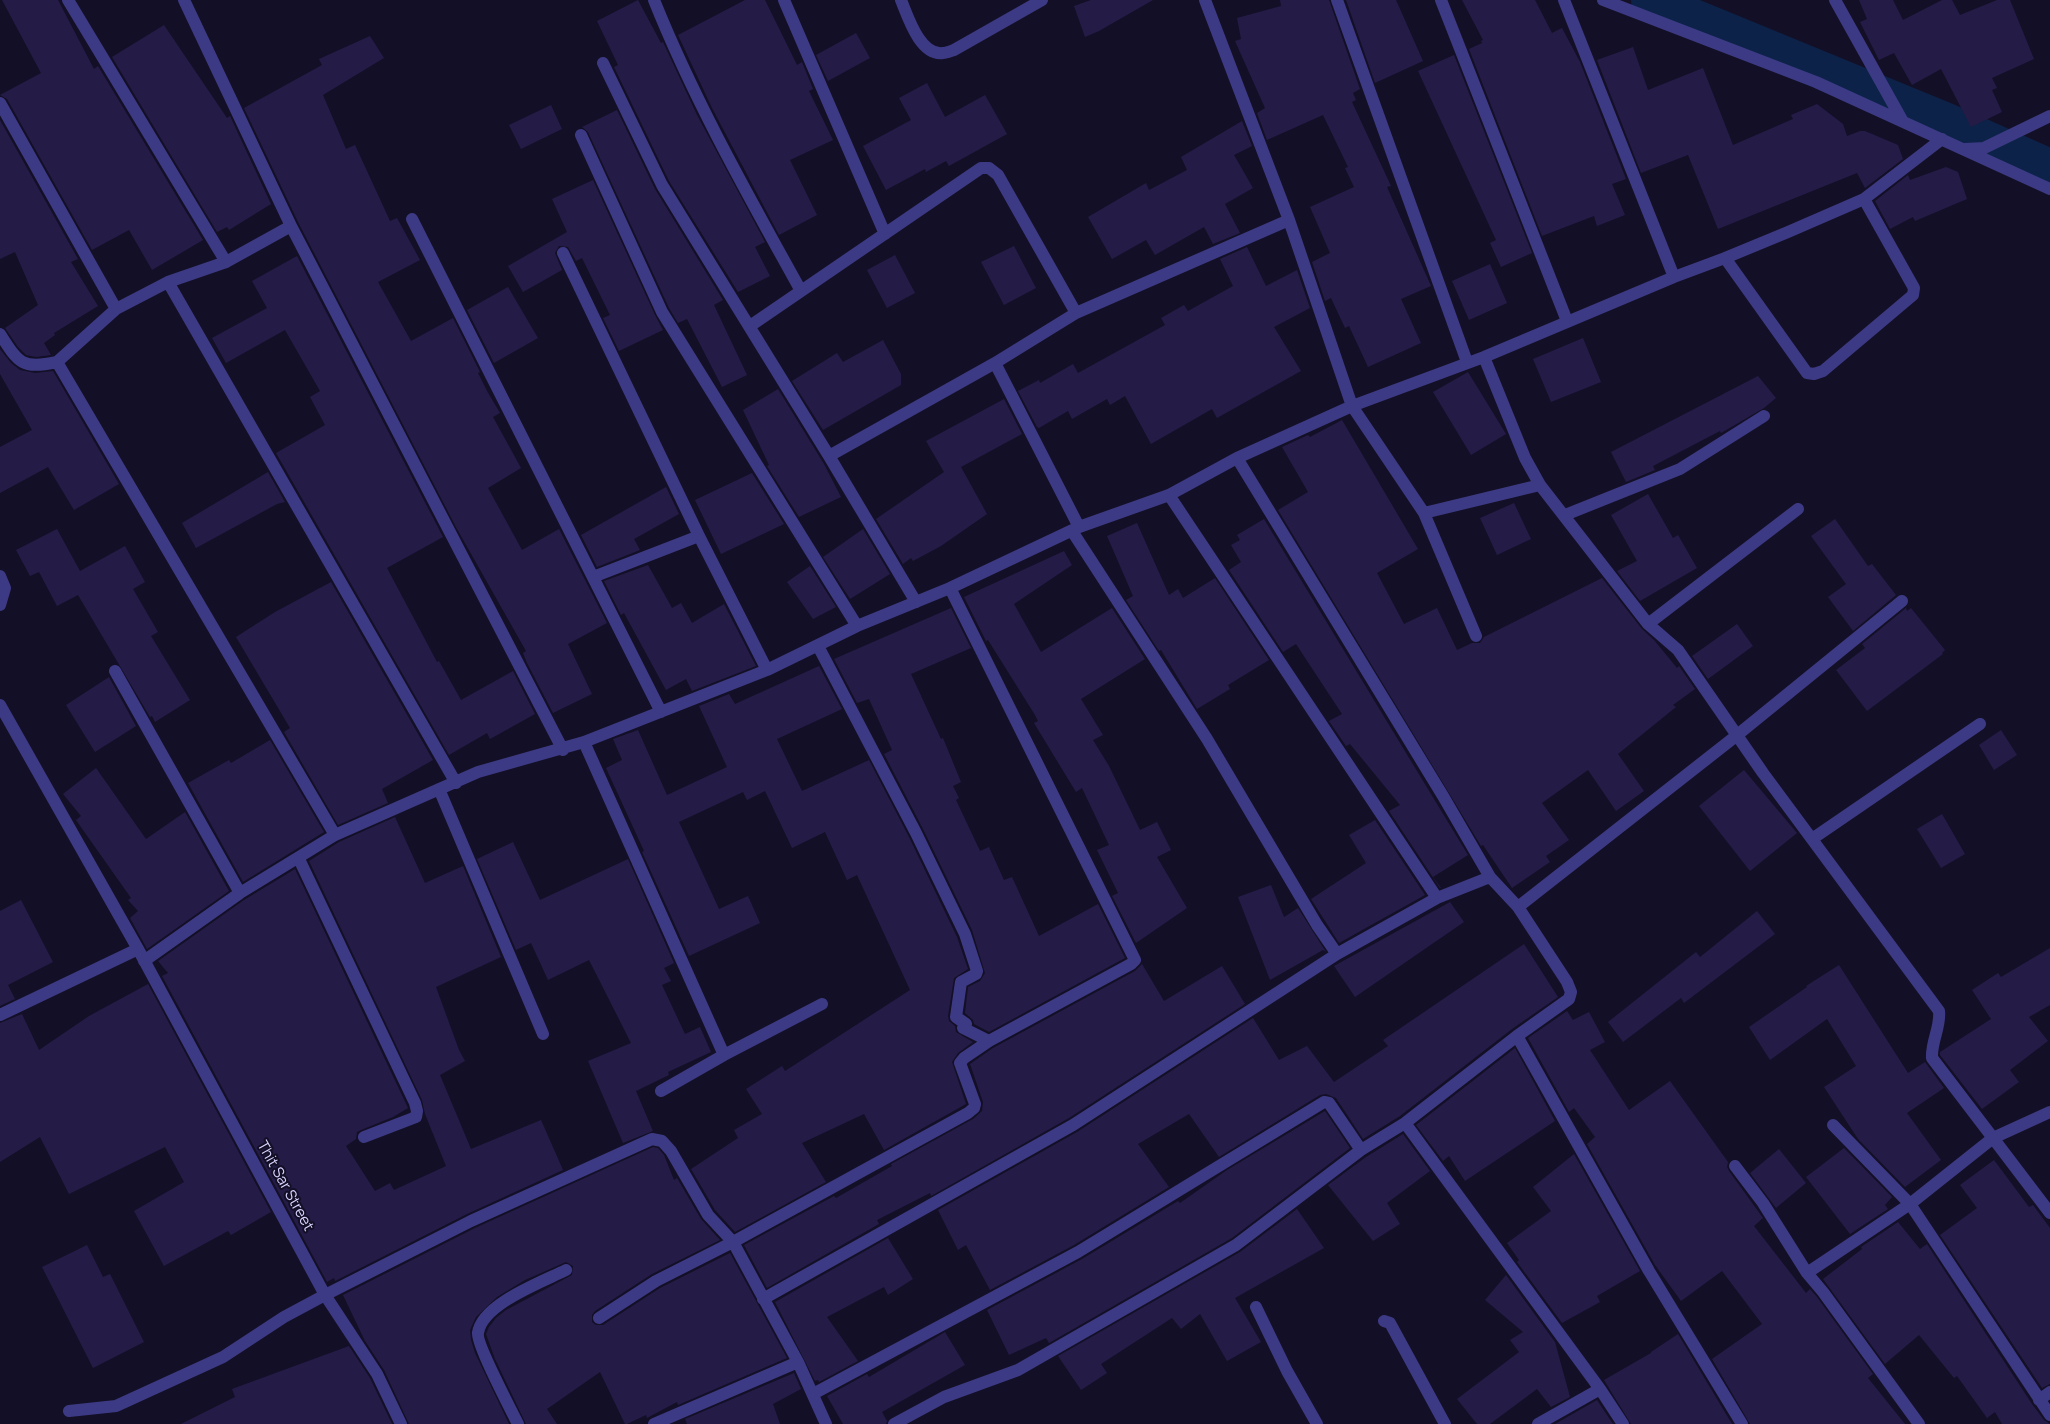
<!DOCTYPE html>
<style>
body{margin:0}
canvas{display:block;background:#130f26}
</style>
<canvas width="2050" height="1424"></canvas>
<script>
const c = document.querySelector('canvas').getContext('2d');
c.lineJoin = 'round';
function stroke(path, color, width, dash) {
  c.strokeStyle = color;
  c.lineWidth = width;
  c.lineCap = dash ? 'butt' : 'round';
  c.setLineDash(dash || []);
  c.stroke(path);
}
function fill(path, color) {
  c.fillStyle = color;
  c.fill(path, 'evenodd');
}
function label(font, color, halo, rows, align = 'center') {
  c.font = font + ' Manrope,sans-serif';
  c.lineWidth = 4;
  c.setLineDash([]);
  c.textBaseline = 'middle';
  c.strokeStyle = halo;
  c.fillStyle = color;
  for (const [text, x, y, turn = 0] of rows) {
    c.save();
    c.translate(x, y);
    c.rotate((+turn || 0) * Math.PI / 180);
    c.textAlign = isNaN(turn) ? turn : align;
    if (halo) c.strokeText(text, 0, 0);
    c.fillText(text, 0, 0);
    c.restore();
  }
}
stroke(new Path2D(`
 M 1650,0 L 1947,122 L 2050,168`), '#0c2248', 38);
fill(new Path2D(`
 M 2,0 L 58,0 L 94,69 L 98,66 L 203,240 L 152,270 L 129,230 L 92,250 L 7,99 L 0,95 L 41,73 Z
 M 638,0 L 661,43 L 663,42 L 697,115 L 765,242 L 755,247 L 770,276 L 738,292 L 669,181 L 614,67 L 618,65 L 597,21 Z
 M 745,0 L 765,0 L 797,65 L 802,62 L 813,89 L 809,91 L 833,140 L 790,160 L 817,215 L 779,235 L 712,108 L 678,35 Z
 M 1091,0 L 1153,0 L 1099,31 L 1085,37 L 1074,6 Z
 M 1280,0 L 1329,0 L 1360,89 L 1353,93 L 1356,100 L 1352,102 L 1391,186 L 1387,187 L 1431,286 L 1401,299 L 1421,343 L 1368,367 L 1349,326 L 1345,328 L 1331,298 L 1325,301 L 1312,262 L 1330,253 L 1310,207 L 1354,187 L 1345,168 L 1348,167 L 1323,115 L 1267,140 L 1257,113 L 1265,108 L 1235,41 L 1241,39 L 1237,18 L 1281,6 Z
 M 1346,0 L 1396,0 L 1423,61 L 1375,83 Z
 M 1462,0 L 1535,0 L 1552,33 L 1562,28 L 1580,62 L 1626,179 L 1612,184 L 1625,215 L 1597,226 L 1594,216 L 1542,236 L 1469,49 L 1482,43 L 1481,41 L 1483,40 Z
 M 1859,0 L 1893,0 L 1903,20 L 1942,0 L 1952,0 L 1960,15 L 1997,0 L 2010,0 L 2034,59 L 1992,78 L 1997,88 L 1992,90 L 2002,112 L 1971,127 L 1941,69 L 1912,85 L 1894,53 L 1879,60 L 1860,22 L 1867,19 Z
 M 164,25 L 227,118 L 230,116 L 271,204 L 229,230 L 227,227 L 217,232 L 112,57 Z
 M 856,33 L 870,58 L 828,81 L 816,55 Z
 M 370,36 L 384,58 L 323,95 L 346,149 L 355,145 L 390,221 L 397,218 L 420,260 L 378,282 L 411,341 L 453,318 L 480,372 L 478,373 L 487,391 L 500,413 L 493,417 L 521,468 L 488,488 L 522,550 L 559,529 L 607,623 L 568,644 L 592,694 L 553,713 L 527,663 L 523,653 L 526,651 L 457,529 L 298,222 L 244,108 L 322,65 L 319,59 Z
 M 1633,47 L 1648,90 L 1703,68 L 1733,145 L 1793,119 L 1791,115 L 1817,104 L 1843,124 L 1847,136 L 1860,131 L 1865,131 L 1898,145 L 1903,159 L 1865,188 L 1857,173 L 1718,229 L 1688,155 L 1641,173 L 1597,60 Z
 M 1454,55 L 1532,253 L 1501,267 L 1490,243 L 1496,240 L 1418,71 Z
 M 927,83 L 945,117 L 985,95 L 1007,134 L 949,166 L 946,161 L 926,172 L 925,169 L 886,190 L 863,146 L 911,120 L 899,98 Z
 M 551,105 L 562,129 L 521,149 L 509,125 Z
 M 617,110 L 655,189 L 723,300 L 714,305 L 747,375 L 722,387 L 687,319 L 678,323 L 669,308 L 588,132 L 582,127 Z
 M 0,120 L 78,259 L 71,262 L 98,306 L 54,333 L 55,335 L 44,343 L 51,355 L 36,357 L 26,355 L 18,347 L 5,328 L 38,305 L 15,252 L 0,259 Z
 M 1242,121 L 1252,146 L 1234,155 L 1253,188 L 1225,204 L 1240,233 L 1213,244 L 1204,227 L 1155,255 L 1146,240 L 1112,259 L 1088,217 L 1146,183 L 1149,190 L 1187,170 L 1181,157 Z
 M 1946,167 L 1958,172 L 1967,199 L 1915,221 L 1913,217 L 1890,229 L 1875,201 L 1908,175 L 1910,180 Z
 M 593,180 L 655,315 L 663,330 L 619,351 L 603,318 L 610,315 L 582,258 L 576,261 L 568,247 L 559,246 L 555,253 L 562,270 L 523,292 L 508,266 L 567,232 L 552,199 Z
 M 1014,246 L 1036,288 L 1004,305 L 981,262 Z
 M 1247,247 L 1266,286 L 1297,270 L 1310,308 L 1274,327 L 1301,371 L 1217,418 L 1212,409 L 1151,444 L 1125,396 L 1110,405 L 1107,399 L 1072,419 L 1068,411 L 1039,428 L 1037,427 L 1018,391 L 1039,380 L 1040,383 L 1073,364 L 1078,373 L 1165,325 L 1161,318 L 1184,305 L 1188,311 L 1233,286 L 1220,259 Z
 M 895,255 L 915,293 L 887,308 L 867,270 Z
 M 297,256 L 443,537 L 387,568 L 437,662 L 439,661 L 461,700 L 513,671 L 535,714 L 490,739 L 487,733 L 449,755 L 276,453 L 325,425 L 310,397 L 320,391 L 285,330 L 226,363 L 212,338 L 267,308 L 252,281 Z
 M 1490,264 L 1507,303 L 1469,320 L 1452,281 Z
 M 508,287 L 538,338 L 494,363 L 467,310 Z
 M 1583,338 L 1601,382 L 1551,402 L 1533,359 Z
 M 883,340 L 901,374 L 901,385 L 823,430 L 792,381 L 837,353 L 843,362 Z
 M 0,349 L 11,363 L 20,370 L 35,373 L 53,371 L 119,484 L 74,510 L 48,467 L 0,493 L 0,447 L 32,430 L 0,374 Z
 M 1468,372 L 1506,434 L 1471,455 L 1433,392 Z
 M 1758,376 L 1776,398 L 1764,408 L 1721,433 L 1720,431 L 1653,466 L 1655,470 L 1626,482 L 1611,452 Z
 M 778,389 L 824,464 L 841,497 L 799,517 L 767,466 L 769,465 L 743,410 Z
 M 1004,399 L 1022,434 L 961,467 L 987,514 L 941,546 L 913,561 L 911,558 L 903,564 L 876,519 L 944,472 L 926,441 Z
 M 1342,420 L 1418,549 L 1377,573 L 1404,624 L 1437,608 L 1457,650 L 1472,643 L 1480,643 L 1484,637 L 1602,578 L 1642,629 L 1654,640 L 1677,668 L 1679,666 L 1695,689 L 1673,705 L 1676,707 L 1618,754 L 1644,791 L 1616,811 L 1588,770 L 1542,803 L 1569,840 L 1546,856 L 1550,862 L 1512,888 L 1483,845 L 1481,846 L 1278,510 L 1308,492 L 1282,447 L 1308,435 L 1310,437 Z
 M 268,472 L 285,502 L 277,504 L 196,548 L 182,523 Z
 M 752,473 L 784,524 L 721,554 L 695,500 Z
 M 666,487 L 679,514 L 634,539 L 640,550 L 597,567 L 581,535 Z
 M 1648,494 L 1673,538 L 1678,535 L 1697,568 L 1640,601 L 1617,571 L 1637,561 L 1611,515 Z
 M 1514,503 L 1531,539 L 1497,555 L 1480,518 Z
 M 1264,519 L 1468,855 L 1433,877 L 1441,888 L 1440,888 L 1389,811 L 1400,805 L 1350,744 L 1346,746 L 1331,724 L 1329,721 L 1342,714 L 1296,644 L 1283,652 L 1229,570 L 1241,562 L 1231,545 L 1240,540 L 1237,535 Z
 M 1835,519 L 1868,566 L 1872,564 L 1896,595 L 1853,631 L 1828,597 L 1846,584 L 1811,536 Z
 M 1137,523 L 1169,595 L 1178,589 L 1183,598 L 1215,578 L 1269,660 L 1228,685 L 1230,689 L 1197,709 L 1161,650 L 1159,651 L 1126,600 L 1133,596 L 1107,536 Z
 M 57,529 L 80,571 L 125,546 L 145,582 L 133,589 L 158,632 L 151,636 L 190,700 L 155,722 L 152,716 L 150,717 L 78,595 L 57,606 L 39,572 L 30,576 L 16,550 Z
 M 863,529 L 890,574 L 850,599 L 823,557 Z
 M 1064,551 L 1072,565 L 1014,604 L 1041,652 L 1112,608 L 1145,659 L 1081,699 L 1103,735 L 1093,740 L 1109,766 L 1140,830 L 1157,822 L 1171,850 L 1157,857 L 1187,908 L 1136,943 L 1112,896 L 1118,893 L 1097,850 L 1109,845 L 1082,788 L 1076,792 L 1034,723 L 1038,721 L 1035,715 L 988,640 L 986,641 L 964,597 Z
 M 648,565 L 672,608 L 681,603 L 692,623 L 724,604 L 756,666 L 692,691 L 686,679 L 666,690 L 624,613 L 621,615 L 604,581 Z
 M 810,566 L 836,607 L 813,619 L 787,582 Z
 M 331,582 L 433,760 L 382,789 L 388,803 L 338,825 L 284,732 L 290,728 L 236,637 L 275,612 Z
 M 951,608 L 971,648 L 911,674 L 941,739 L 943,738 L 961,782 L 953,786 L 959,798 L 956,800 L 980,851 L 989,847 L 1004,880 L 1012,877 L 1039,936 L 1098,904 L 1125,958 L 989,1032 L 974,1024 L 973,1020 L 965,1013 L 968,987 L 980,981 L 985,973 L 972,930 L 923,829 L 884,754 L 892,750 L 869,699 L 857,703 L 834,659 Z
 M 1906,608 L 1907,611 L 1911,608 L 1945,650 L 1942,653 L 1943,654 L 1867,711 L 1836,670 L 1865,648 L 1862,644 Z
 M 1737,624 L 1753,646 L 1708,679 L 1692,656 Z
 M 819,666 L 842,709 L 777,739 L 802,791 L 869,760 L 909,837 L 957,937 L 968,969 L 954,978 L 948,1016 L 949,1021 L 955,1026 L 956,1032 L 973,1042 L 958,1053 L 952,1062 L 966,1104 L 884,1150 L 864,1114 L 802,1143 L 826,1182 L 735,1232 L 715,1210 L 691,1169 L 738,1138 L 734,1130 L 762,1114 L 746,1089 L 782,1066 L 785,1071 L 910,990 L 857,875 L 847,880 L 825,832 L 792,848 L 765,791 L 747,800 L 743,792 L 679,822 L 719,909 L 748,896 L 760,923 L 689,956 L 642,852 L 644,851 L 606,768 L 622,760 L 613,739 L 638,730 L 667,795 L 727,767 L 699,706 L 729,694 L 735,704 Z
 M 109,677 L 136,726 L 95,752 L 66,705 Z
 M 2001,730 L 2017,755 L 1994,770 L 1979,745 Z
 M 270,740 L 324,832 L 243,882 L 188,783 L 229,760 L 231,763 Z
 M 96,768 L 146,839 L 185,812 L 229,891 L 147,949 L 130,918 L 138,911 L 128,900 L 131,898 L 76,820 L 81,816 L 63,794 Z
 M 1744,770 L 1797,833 L 1750,871 L 1699,806 Z
 M 1942,814 L 1965,854 L 1941,868 L 1917,829 Z
 M 395,817 L 425,883 L 463,866 L 501,957 L 436,987 L 459,1050 L 465,1061 L 440,1075 L 471,1149 L 541,1120 L 563,1170 L 467,1214 L 335,1281 L 334,1278 L 327,1282 L 162,976 L 168,973 L 158,961 L 244,900 L 295,869 L 408,1108 L 393,1117 L 361,1130 L 357,1132 L 356,1139 L 346,1146 L 375,1191 L 390,1183 L 394,1190 L 446,1166 L 425,1114 L 422,1100 L 309,861 L 339,842 Z
 M 1375,820 L 1425,895 L 1339,943 L 1311,899 L 1366,863 L 1349,835 Z
 M 513,842 L 540,900 L 628,859 L 674,963 L 664,968 L 671,981 L 662,985 L 685,1034 L 700,1027 L 711,1052 L 668,1072 L 669,1075 L 636,1091 L 653,1131 L 623,1143 L 588,1061 L 631,1043 L 589,960 L 548,980 L 531,943 L 516,950 L 477,859 Z
 M 1271,885 L 1284,917 L 1298,908 L 1326,952 L 1323,950 L 1270,980 L 1238,897 Z
 M 21,900 L 53,962 L 8,985 L 15,999 L 0,1006 L 0,911 Z
 M 1450,902 L 1464,922 L 1355,997 L 1334,966 Z
 M 1757,911 L 1775,934 L 1684,1003 L 1681,998 L 1623,1042 L 1608,1022 L 1696,952 L 1700,957 Z
 M 1524,944 L 1558,997 L 1512,1029 L 1400,1116 L 1363,1139 L 1336,1098 L 1326,1094 L 1320,1095 L 1219,1157 L 1189,1114 L 1138,1144 L 1169,1187 L 1074,1245 L 990,1290 L 966,1245 L 958,1250 L 938,1210 L 1077,1132 L 1253,1018 L 1279,1060 L 1307,1046 L 1334,1082 L 1388,1046 L 1383,1040 Z
 M 2050,948 L 2050,1005 L 2029,1017 L 2048,1041 L 2010,1070 L 2019,1082 L 1982,1109 L 1940,1055 L 1940,1052 L 1991,1019 L 1972,990 L 1998,973 L 2001,977 Z
 M 1142,964 L 1164,1001 L 1222,966 L 1245,1004 L 1069,1118 L 931,1196 L 930,1193 L 877,1220 L 879,1224 L 767,1288 L 744,1245 L 834,1196 L 836,1198 L 892,1166 L 891,1164 L 973,1119 L 982,1111 L 983,1102 L 970,1064 L 993,1048 L 1135,971 Z
 M 1839,965 L 1908,1073 L 1925,1062 L 1944,1088 L 1907,1113 L 1941,1160 L 1905,1187 L 1858,1139 L 1824,1087 L 1856,1066 L 1827,1019 L 1770,1060 L 1749,1027 L 1807,987 L 1806,986 Z
 M 148,984 L 271,1212 L 231,1235 L 228,1231 L 164,1266 L 134,1211 L 184,1182 L 165,1147 L 69,1194 L 40,1137 L 0,1162 L 0,1023 L 22,1014 L 39,1050 L 89,1016 Z
 M 1567,1011 L 1573,1020 L 1589,1012 L 1605,1042 L 1590,1050 L 1629,1110 L 1670,1081 L 1728,1162 L 1727,1167 L 1729,1171 L 1763,1218 L 1754,1226 L 1806,1293 L 1810,1289 L 1817,1297 L 1873,1374 L 1868,1378 L 1905,1424 L 1750,1424 L 1712,1359 L 1762,1324 L 1722,1271 L 1681,1301 L 1655,1265 L 1587,1144 L 1595,1137 L 1574,1108 L 1569,1112 L 1528,1038 Z
 M 1515,1048 L 1555,1121 L 1465,1181 L 1449,1156 L 1443,1161 L 1416,1125 Z
 M 1325,1111 L 1350,1148 L 1232,1238 L 1049,1343 L 1046,1338 L 1009,1355 L 987,1310 L 1082,1259 L 1178,1201 L 1180,1203 L 1227,1170 Z
 M 1403,1134 L 1430,1171 L 1387,1203 L 1400,1224 L 1373,1241 L 1328,1185 L 1366,1157 Z
 M 653,1147 L 658,1148 L 664,1155 L 674,1180 L 677,1178 L 701,1219 L 720,1240 L 652,1274 L 595,1311 L 592,1315 L 592,1322 L 596,1325 L 603,1325 L 660,1288 L 730,1253 L 787,1358 L 678,1405 L 677,1402 L 647,1418 L 646,1415 L 627,1424 L 625,1424 L 600,1372 L 547,1409 L 557,1424 L 526,1424 L 495,1359 L 486,1334 L 489,1327 L 496,1318 L 506,1310 L 572,1275 L 573,1266 L 566,1262 L 525,1280 L 497,1297 L 476,1317 L 470,1330 L 471,1340 L 475,1353 L 509,1424 L 409,1424 L 384,1370 L 365,1341 L 343,1295 L 475,1228 Z
 M 1844,1148 L 1892,1197 L 1885,1205 L 1888,1209 L 1850,1234 L 1806,1177 Z
 M 1779,1149 L 1806,1183 L 1776,1208 L 1750,1173 Z
 M 1574,1154 L 1640,1271 L 1597,1296 L 1600,1302 L 1562,1323 L 1517,1262 L 1519,1260 L 1507,1243 L 1551,1211 L 1533,1187 Z
 M 1994,1160 L 2029,1207 L 2033,1205 L 2050,1228 L 2050,1384 L 2042,1388 L 1940,1235 L 1977,1208 L 1960,1185 Z
 M 1297,1209 L 1324,1248 L 1235,1298 L 1261,1342 L 1227,1361 L 1200,1314 L 1181,1329 L 1172,1318 L 1101,1364 L 1107,1373 L 1081,1390 L 1058,1356 L 1240,1252 Z
 M 1898,1222 L 1920,1249 L 1927,1244 L 2032,1404 L 2044,1420 L 2050,1424 L 2002,1424 L 1995,1412 L 1987,1418 L 1957,1376 L 1954,1378 L 1919,1335 L 1885,1364 L 1823,1279 L 1862,1249 L 1861,1247 Z
 M 888,1238 L 913,1279 L 888,1295 L 884,1287 L 827,1317 L 858,1361 L 819,1382 L 818,1380 L 815,1381 L 775,1302 Z
 M 87,1245 L 103,1277 L 110,1274 L 144,1342 L 93,1368 L 42,1267 Z
 M 1506,1275 L 1555,1342 L 1570,1397 L 1551,1407 L 1537,1389 L 1490,1424 L 1477,1424 L 1457,1399 L 1519,1352 L 1510,1340 L 1523,1332 L 1485,1300 Z
 M 945,1332 L 965,1365 L 882,1412 L 887,1421 L 886,1424 L 843,1424 L 827,1396 L 867,1374 L 869,1377 Z
 M 1678,1334 L 1732,1424 L 1631,1424 L 1604,1380 L 1651,1353 L 1651,1352 Z
 M 349,1346 L 370,1378 L 392,1424 L 181,1424 L 235,1397 L 232,1389 Z
 M 794,1373 L 801,1389 L 773,1404 L 780,1424 L 687,1424 L 685,1419 Z
 M 1597,1400 L 1613,1424 L 1555,1424 Z`), '#241b47');
stroke(new Path2D(`
 M 68,0 L 226,262
 M 184,0 L 291,226
 M 654,0 C 695,102 748,195 801,291
 M 784,0 L 885,234
 M 901,0 C 908,17 920,56 943,53 C 946,53 951,51 954,50 L 1042,0
 M 1205,0 L 1289,220 L 1352,406 L 1424,513 L 1540,485
 M 1337,0 L 1467,362
 M 1441,0 L 1567,321
 M 1564,0 L 1674,277
 M 1603,0 L 1816,82 L 2050,189
 M 1835,0 L 1902,120
 M 603,63 L 662,185 L 829,456 L 916,602
 M 0,103 L 116,309 L 57,362 L 335,835
 M 581,135 L 662,312 L 857,626
 M 1965,149 L 1984,148 L 2050,116
 M 412,219 L 661,712
 M 563,253 L 699,536 L 767,670
 M 1725,258 L 1807,373 L 1814,374 L 1823,371 L 1913,295 L 1914,288 L 1864,199
 M 168,282 L 456,783
 M 116,309 L 168,282 L 226,262 L 291,226 L 563,750
 M 750,326 L 981,168 L 989,168 L 998,175 L 1076,313
 M 0,334 C 19,364 22,369 57,362
 M 1484,357 L 1525,458 L 1540,485 L 1648,624 L 1678,650 L 1763,773 L 1939,1011 C 1941,1027 1931,1041 1932,1058 L 1993,1138 L 2050,1112
 M 995,363 L 1079,527
 M 829,456 L 995,363 L 1076,313 L 1289,220
 M 1169,495 L 1437,898
 M 1424,513 L 1476,636
 M 1565,515 L 1680,469 L 1764,416
 M 1072,531 L 1207,739 L 1317,925 L 1337,954 L 1437,898 L 1490,877
 M 0,576 L 5,588 L 0,605
 M 593,577 L 699,536
 M 1648,624 L 1798,509
 M 818,646 L 916,833 L 965,934 L 977,971 L 976,974 L 961,982 L 956,1017 L 966,1024 L 963,1028 L 989,1041
 M 115,671 L 240,893
 M 0,705 L 138,949 L 325,1295 L 377,1374 L 401,1424
 M 584,742 L 724,1055
 M 439,789 L 543,1034
 M 1812,839 L 1980,724
 M 299,859 L 415,1103 L 417,1111 L 416,1117 L 364,1137
 M 1518,907 L 1736,736 L 1902,601
 M 144,961 L 240,893 L 335,835 L 478,772 L 584,742 L 767,670 L 857,626 L 950,588 L 1079,527 L 1169,495 L 1237,458 L 1352,406 L 1484,357 L 1674,277 L 1725,258 L 1788,232 L 1864,199 L 1942,139
 M 0,1015 L 138,949
 M 1517,1036 L 1649,1271 L 1742,1424
 M 661,1091 L 724,1055 L 822,1004
 M 1405,1123 L 1600,1389
 M 1833,1125 L 1910,1204 L 2050,1415
 M 1735,1166 L 1763,1203 L 1807,1273
 M 763,1299 L 1073,1125 L 1337,954
 M 1256,1307 L 1287,1371 L 1317,1424
 M 599,1318 L 656,1281 L 733,1242 L 968,1113 L 974,1108 L 975,1104 L 960,1063 L 964,1058 L 989,1041 L 1131,964 L 1135,960 L 950,588
 M 1384,1321 L 1390,1323 L 1445,1424
 M 813,1394 L 1078,1252 L 1324,1102 L 1329,1103 L 1361,1150
 M 2039,1400 L 2050,1392
 M 69,1411 L 116,1406 L 223,1357 L 284,1317 L 325,1295 L 471,1221 L 652,1139 L 662,1141 L 671,1151 L 708,1215 L 733,1242 L 798,1362 L 826,1424
 M 518,1424 C 511,1410 476,1343 478,1333 C 482,1304 542,1282 566,1270
 M 654,1424 L 798,1362
 M 894,1424 L 944,1397 L 1018,1370 L 1236,1245 L 1361,1150 L 1405,1123 L 1517,1036 L 1569,999 L 1571,992 L 1567,982 L 1518,907 L 1490,877 L 1443,796 L 1237,458
 M 1538,1424 L 1600,1389 L 1623,1424
 M 1919,1424 L 1823,1292 L 1807,1273 L 1910,1204 L 1993,1138 L 2050,1213`), '#3d3a85', 12);
label('15px', '#d9d4ff', '#130f26', [
 ["Thit Sar Street",285,1186,61]
]);
</script>
